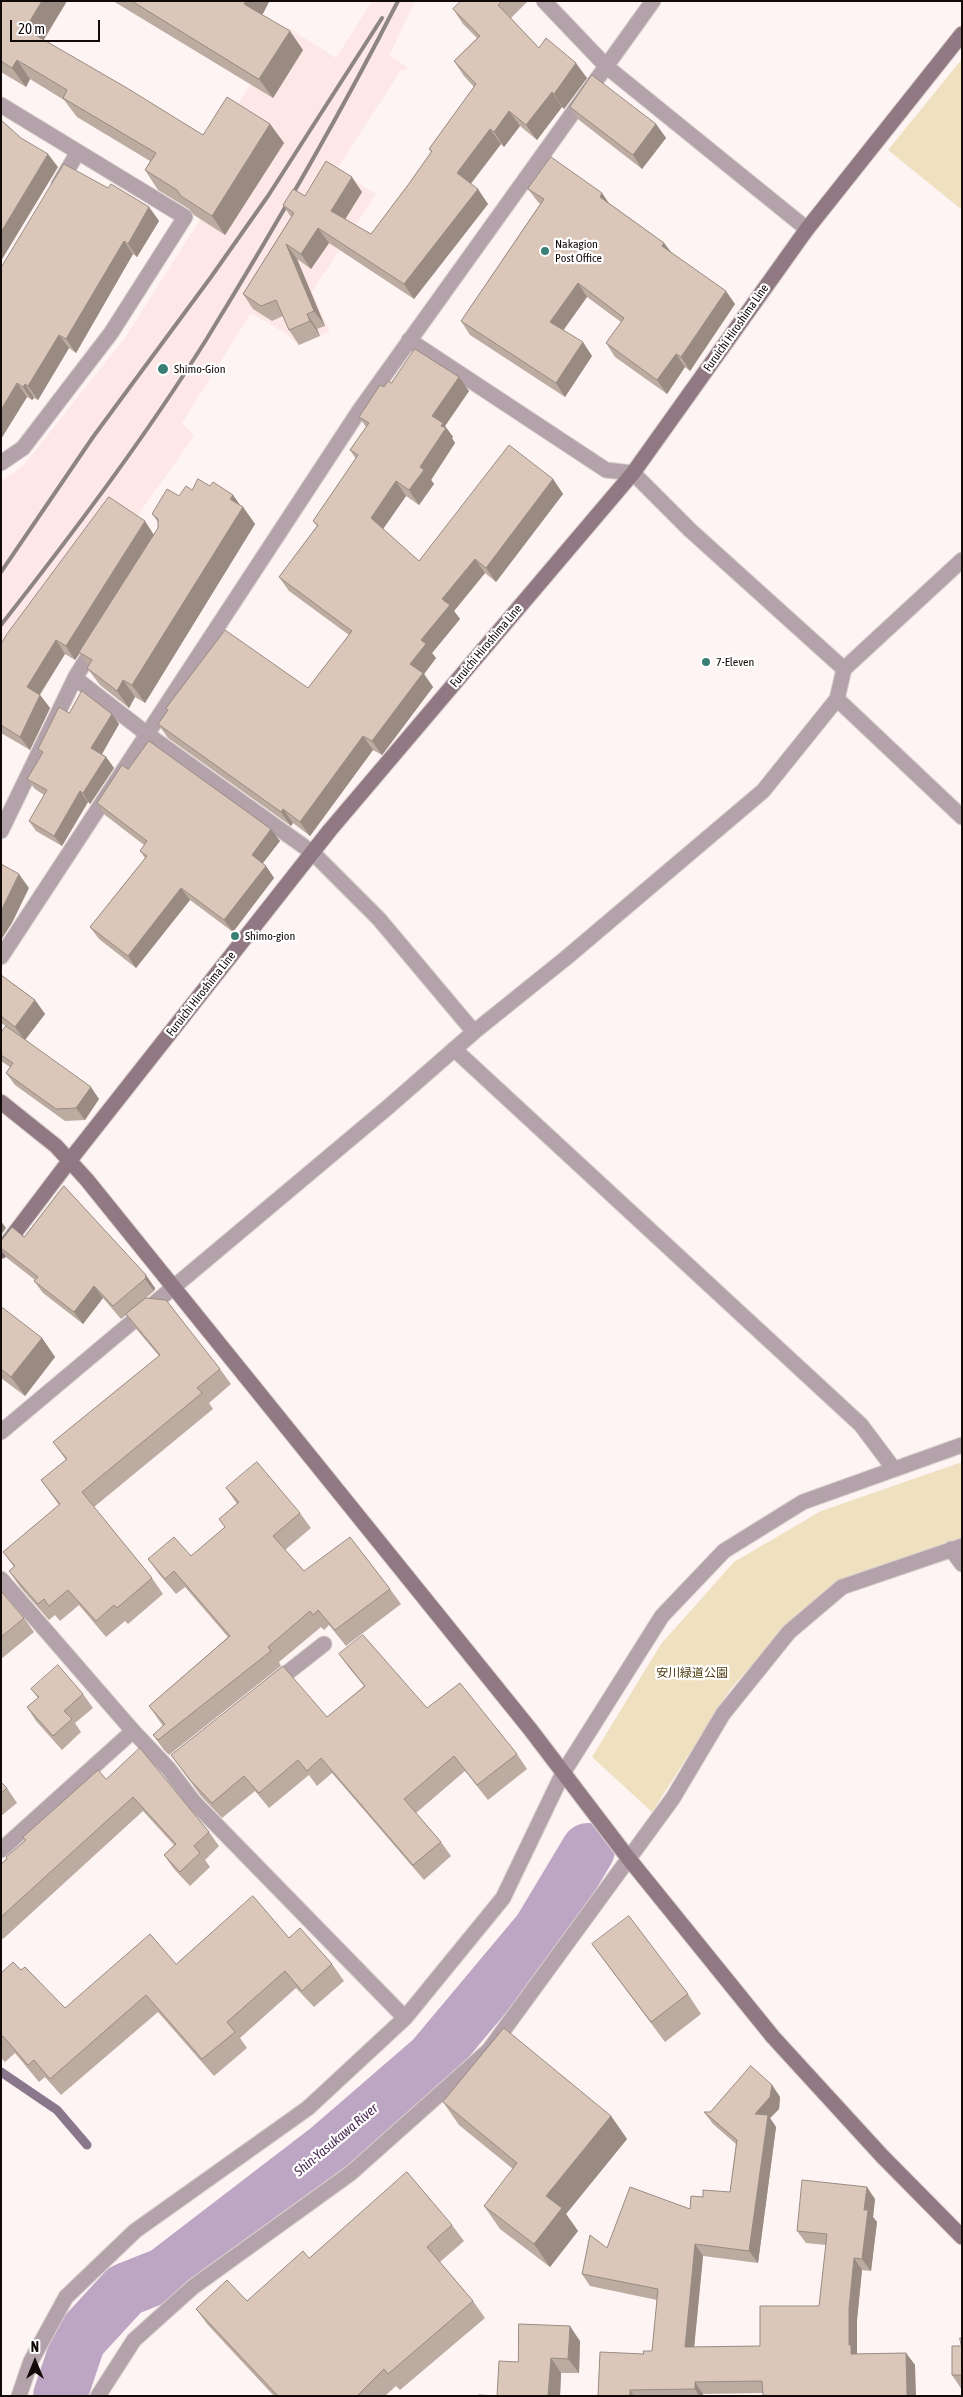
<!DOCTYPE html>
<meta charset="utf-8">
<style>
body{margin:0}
#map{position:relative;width:963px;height:2397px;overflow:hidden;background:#fef4f3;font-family:"Asap Condensed",sans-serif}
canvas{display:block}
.frame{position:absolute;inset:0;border:2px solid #120a09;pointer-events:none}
.north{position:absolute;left:10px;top:2337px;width:50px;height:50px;-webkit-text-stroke:4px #fff;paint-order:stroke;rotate:0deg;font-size:14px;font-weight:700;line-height:20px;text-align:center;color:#120a09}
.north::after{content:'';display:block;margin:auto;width:18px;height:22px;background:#120a09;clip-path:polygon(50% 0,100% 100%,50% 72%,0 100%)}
.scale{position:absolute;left:10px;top:20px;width:90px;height:22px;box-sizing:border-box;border:2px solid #120a09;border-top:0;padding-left:6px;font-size:15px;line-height:18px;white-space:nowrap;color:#120a09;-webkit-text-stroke:4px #fff;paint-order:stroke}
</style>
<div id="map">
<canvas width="963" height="2397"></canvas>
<div class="frame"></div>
<div class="north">N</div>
<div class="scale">20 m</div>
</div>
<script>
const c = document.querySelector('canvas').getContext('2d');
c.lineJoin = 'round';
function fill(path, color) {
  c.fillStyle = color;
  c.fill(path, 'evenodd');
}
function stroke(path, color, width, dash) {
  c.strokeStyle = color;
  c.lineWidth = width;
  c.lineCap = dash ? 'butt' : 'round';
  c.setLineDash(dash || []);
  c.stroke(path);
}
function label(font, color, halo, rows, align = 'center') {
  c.font = font + ' "Asap Condensed","Noto Sans JP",sans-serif';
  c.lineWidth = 4.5;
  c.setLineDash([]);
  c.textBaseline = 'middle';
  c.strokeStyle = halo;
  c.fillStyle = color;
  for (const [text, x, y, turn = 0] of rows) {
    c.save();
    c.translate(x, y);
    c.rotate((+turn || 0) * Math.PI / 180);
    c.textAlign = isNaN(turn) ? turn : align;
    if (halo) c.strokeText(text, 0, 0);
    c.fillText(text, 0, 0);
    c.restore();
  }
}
fill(new Path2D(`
 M 372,1 L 415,1 L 389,56 L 408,67 L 405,71 L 401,70 L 337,169 L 376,194 L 312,292 L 330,332 L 298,345 L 285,333 L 251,313 L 182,423 L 194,436 L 136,518 L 1,649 L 1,481 L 23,466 L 124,339 L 201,218 L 221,132 L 286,26 L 336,58 Z`), '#fde8e7');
fill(new Path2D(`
 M 962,59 L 962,210 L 888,150 Z
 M 962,1462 L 962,1538 L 842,1579 L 797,1614 L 730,1690 L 652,1812 L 592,1757 L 661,1644 L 734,1562 L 821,1511 Z`), '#efe0c0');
stroke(new Path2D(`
 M 1,2072 L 57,2110 L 87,2145
 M 120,2268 L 125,2290`), '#8a778c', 9);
stroke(new Path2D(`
 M 60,2396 L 79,2340 L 125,2290 L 165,2274 L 328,2149 L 432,2059 L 540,1930 L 588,1850`), '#bda6c4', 54);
const street = new Path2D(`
 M 544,1 L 607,67 L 807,229
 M 1,105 L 185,217 L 111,333 L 23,448 L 1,463
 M 59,184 L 78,152
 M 409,340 L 606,470 L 633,473 L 690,530 L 844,669
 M 75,678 L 147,734 L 313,853 L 379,919 L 474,1032
 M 837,699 L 962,817
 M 1,831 L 75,678 L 95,645
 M 1,957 L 359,411 L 653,1
 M 454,1049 L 861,1425 L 894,1469
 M 1,1432 L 387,1108 L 474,1032 L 566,958 L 763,791 L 837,699 L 844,669 L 962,560
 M 951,1549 L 962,1564
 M 1,1579 L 133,1731 L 168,1768 L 194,1802 L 405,2018
 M 273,1684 L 324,1644
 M 1,1850 L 133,1731
 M 19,2396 L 31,2361 L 66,2297 L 135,2231 L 308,2108 L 405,2018 L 503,1898 L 563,1773 L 662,1616 L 724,1551 L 803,1502 L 962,1445
 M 98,2396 L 134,2340 L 193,2287 L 351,2173 L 489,2050 L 673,1798 L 723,1714 L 789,1632 L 842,1587 L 962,1546`);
const secondary = new Path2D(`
 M 1,1102 L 56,1146 L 87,1180 L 530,1729 L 629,1859 L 773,2037 L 882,2156 L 962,2237
 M 1,1251 L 70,1160 L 330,830 L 633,473 L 807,229 L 962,34`);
stroke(street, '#d8cfce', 17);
stroke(secondary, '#d8cfce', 17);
stroke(street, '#b3a2a9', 15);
stroke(secondary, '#917983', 15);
stroke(new Path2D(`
 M 1,572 L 93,437 L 211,277 L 268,196 L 382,18
 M 1,625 C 73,533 144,439 206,340 C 274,229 339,117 398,1`), '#8d8483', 4);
fill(new Path2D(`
 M 1,1 L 67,1 L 44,40 L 203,135 L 270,124 L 284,143 L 225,235 L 194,215 L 189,209 L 158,190 L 145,170 L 150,161 L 77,117 L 64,100 L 30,79 L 26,87 L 1,72 Z
 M 113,1 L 268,1 L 269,2 L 262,15 L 303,50 L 273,98 Z
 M 461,1 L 528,1 L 511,18 L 539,48 L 587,78 L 564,109 L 562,107 L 537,140 L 520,126 L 504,147 L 501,144 L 471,184 L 488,204 L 414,299 L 329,243 L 311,269 L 297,259 L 325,326 L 317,329 L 320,336 L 299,345 L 289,330 L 283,316 L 272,321 L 253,309 L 243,294 L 291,217 L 283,205 L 305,196 L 362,192 L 345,219 L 371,234 L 408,185 L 431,152 L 429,149 L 474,87 L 464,76 L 454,61 L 477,38 L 463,24 L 453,9 Z
 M 570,107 L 656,124 L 666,138 L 642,169 L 579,120 Z
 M 108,188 L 149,207 L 159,221 L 137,257 L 133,254 L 76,353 L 69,348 L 38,400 L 34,398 L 32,400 L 27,397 L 1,439 L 1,268 Z
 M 528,189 L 602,193 L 609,203 L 664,243 L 671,252 L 735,304 L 690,371 L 685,367 L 667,394 L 615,357 L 606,343 L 621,322 L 587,297 L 563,330 L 592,356 L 565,397 L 470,335 L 461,321 L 540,204 L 538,202 Z
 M 391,383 L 469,391 L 445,426 L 453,437 L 452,438 L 455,443 L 431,480 L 434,484 L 419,505 L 406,496 L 383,529 L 419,561 L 553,479 L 563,494 L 496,582 L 485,573 L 454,611 L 460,619 L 432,653 L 436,658 L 424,674 L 433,687 L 382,755 L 373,750 L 310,836 L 293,823 L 291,826 L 168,738 L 158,724 L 168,711 L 166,708 L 308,688 L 349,635 L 289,591 L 279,577 L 317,526 L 313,521 L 356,459 L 350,450 L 366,427 L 359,417 L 384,387 Z
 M 210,486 L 233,495 L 240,505 L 243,507 L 255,524 L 145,703 L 135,697 L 129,708 L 100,685 L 87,668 L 89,666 L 80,653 L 75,660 L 65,654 L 40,695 L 50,708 L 30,750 L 1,733 L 1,644 L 154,534 L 158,528 L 158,522 L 152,514 L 179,496 L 192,490 Z
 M 69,713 L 112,714 L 119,724 L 102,754 L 106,757 L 114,768 L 90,804 L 88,802 L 62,846 L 36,831 L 29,821 L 44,795 L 35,789 L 27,779 L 42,754 L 38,749 Z
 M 128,769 L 280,841 L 262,863 L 266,866 L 274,878 L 233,932 L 190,900 L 136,968 L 99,939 L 90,927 L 145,858 L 140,851 L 144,845 L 105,815 L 97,803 Z
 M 1,975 L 35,1000 L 45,1014 L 25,1040 L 99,1099 L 85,1120 L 65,1121 L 15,1085 L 6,1073 L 10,1067 L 1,1061 L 1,1033 L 6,1026 L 1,1023 Z
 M 64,1186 L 155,1288 L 154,1291 L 146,1298 L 220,1369 L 231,1384 L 209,1403 L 213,1409 L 94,1507 L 152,1578 L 163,1594 L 128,1624 L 125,1621 L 106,1637 L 79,1605 L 60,1621 L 55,1615 L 49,1620 L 20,1587 L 9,1571 L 14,1567 L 3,1552 L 59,1505 L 41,1480 L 66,1460 L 53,1442 L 159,1356 L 137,1330 L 126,1315 L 121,1319 L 103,1298 L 83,1324 L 43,1293 L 34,1281 L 35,1280 L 7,1258 L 1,1250 L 1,1241 L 24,1237 Z
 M 1,1310 L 42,1338 L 55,1357 L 25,1396 L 1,1378 Z
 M 226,1488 L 300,1513 L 311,1528 L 285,1550 L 304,1571 L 390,1589 L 401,1604 L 346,1646 L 329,1625 L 324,1630 L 321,1627 L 279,1662 L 281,1666 L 169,1755 L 164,1750 L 153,1735 L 163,1726 L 149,1706 L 228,1637 L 185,1587 L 176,1594 L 159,1574 L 148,1559 L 191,1556 L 225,1527 L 219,1519 L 237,1504 Z
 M 1,1591 L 24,1618 L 34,1632 L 1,1659 Z
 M 339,1654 L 427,1708 L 517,1754 L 527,1769 L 488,1800 L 465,1771 L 416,1813 L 441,1842 L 451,1856 L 424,1880 L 332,1773 L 317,1786 L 309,1775 L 269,1808 L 255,1791 L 222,1818 L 201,1796 L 171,1755 L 327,1717 L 364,1686 L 350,1669 Z
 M 31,1689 L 83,1694 L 93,1708 L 75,1723 L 81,1732 L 62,1750 L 36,1721 L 27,1707 L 38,1698 Z
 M 106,1779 L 209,1832 L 219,1846 L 205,1860 L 210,1867 L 190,1886 L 174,1869 L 164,1855 L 174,1845 L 143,1811 L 3,1939 L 1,1937 L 1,1864 L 25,1840 L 23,1837 Z
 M 1,1782 L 7,1788 L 17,1803 L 1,1816 Z
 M 289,1938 L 332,1964 L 344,1981 L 314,2007 L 296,1988 L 240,2038 L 247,2048 L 214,2076 L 158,2012 L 61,2095 L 45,2077 L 39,2082 L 15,2053 L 5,2062 L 1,2058 L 1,1973 L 21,1970 L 65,2008 L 176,1964 Z
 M 592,1944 L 688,1994 L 701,2014 L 665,2042 L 606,1963 Z
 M 772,2085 L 780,2097 L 779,2109 L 770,2118 L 776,2127 L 758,2263 L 703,2256 L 694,2347 L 760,2346 L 819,2306 L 826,2245 L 806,2243 L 797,2231 L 875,2199 L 873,2217 L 877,2222 L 871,2271 L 862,2270 L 857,2320 L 857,2354 L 906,2353 L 915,2365 L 763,2393 L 703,2394 L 703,2396 L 598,2396 L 644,2354 L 652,2351 L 657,2300 L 590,2286 L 582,2274 L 607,2248 L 690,2209 L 703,2197 L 730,2192 L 736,2144 L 713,2124 L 704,2112 L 710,2112 Z
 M 443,2102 L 611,2116 L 627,2139 L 566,2214 L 578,2231 L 550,2267 L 500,2229 L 484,2206 L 513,2169 L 459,2125 Z
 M 452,2225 L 464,2241 L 440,2262 L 473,2301 L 485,2318 L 400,2390 L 396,2386 L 385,2396 L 274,2396 L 208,2325 L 196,2309 L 247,2301 L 309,2258 Z
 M 962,2338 L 962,2390 L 952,2375 L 961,2346 Z
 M 580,2341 L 579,2373 L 561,2373 L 560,2396 L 497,2396 L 518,2362 Z`), '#bbaba0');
fill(new Path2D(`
 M 42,1 L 67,1 L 38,48 L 25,29 Z
 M 246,1 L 268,1 L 269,2 L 258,23 L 244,4 Z
 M 290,31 L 303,50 L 273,98 L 259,79 Z
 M 17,60 L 30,79 L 26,87 L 12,68 Z
 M 576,63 L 587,78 L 564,109 L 554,94 Z
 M 552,92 L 562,107 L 537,140 L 526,125 Z
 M 509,111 L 520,126 L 504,147 L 494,132 Z
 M 270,124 L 284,143 L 225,235 L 212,216 Z
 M 656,124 L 666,138 L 642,169 L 633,155 Z
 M 490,129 L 501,144 L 467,188 L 457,173 Z
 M 48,154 L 58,167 L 1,261 L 1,232 Z
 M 352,177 L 362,192 L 341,226 L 331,211 Z
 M 478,189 L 488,204 L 414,299 L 404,284 Z
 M 602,193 L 611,207 L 600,197 Z
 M 149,207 L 159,221 L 137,257 L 128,244 Z
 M 318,228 L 329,243 L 311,269 L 301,254 Z
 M 124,241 L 133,254 L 76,353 L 66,339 Z
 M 664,243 L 674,256 L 662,246 Z
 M 286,244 L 297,259 L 325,326 L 314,311 Z
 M 578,283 L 587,297 L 560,335 L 550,322 Z
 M 726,291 L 735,304 L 690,371 L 681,357 Z
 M 307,314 L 317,329 L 320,336 L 310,321 Z
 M 59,335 L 69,348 L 38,400 L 28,386 Z
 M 583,342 L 592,356 L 565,397 L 556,383 Z
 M 676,354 L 685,367 L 667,394 L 657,380 Z
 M 459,377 L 469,391 L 445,426 L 453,437 L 452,438 L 455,443 L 431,480 L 434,484 L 419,505 L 409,490 L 420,467 L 432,416 Z
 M 17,383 L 27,397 L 1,439 L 1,410 Z
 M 25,384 L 34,398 L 32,400 L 23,387 Z
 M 553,479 L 563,494 L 496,582 L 486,568 Z
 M 396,481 L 406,496 L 381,532 L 371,518 Z
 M 233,495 L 242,508 L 243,507 L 255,524 L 145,703 L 132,685 Z
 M 145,521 L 154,535 L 75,660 L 66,646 Z
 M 475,559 L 485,573 L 454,611 L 460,619 L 432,653 L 436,658 L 424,674 L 433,687 L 382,755 L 372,741 L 442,599 Z
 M 56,640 L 65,654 L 36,700 L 27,687 Z
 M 123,680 L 135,697 L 129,708 L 117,691 Z
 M 40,695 L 50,708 L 30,750 L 20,737 Z
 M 112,714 L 119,724 L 99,759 L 91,748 Z
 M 363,736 L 373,750 L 310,836 L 300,822 Z
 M 106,757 L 114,768 L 90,804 L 83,793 Z
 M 80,791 L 88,802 L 62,846 L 54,836 Z
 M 283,809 L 293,823 L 291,826 L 281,812 Z
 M 271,829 L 280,841 L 260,867 L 252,855 Z
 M 266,866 L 274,878 L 233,932 L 224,920 Z
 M 19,874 L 29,888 L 12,923 L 1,940 L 1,911 Z
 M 181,888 L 190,900 L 136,968 L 128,956 Z
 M 35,1000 L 45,1014 L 25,1040 L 15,1027 Z
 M 91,1087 L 99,1099 L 85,1120 L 76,1108 Z
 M 1,1221 L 6,1228 L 1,1235 Z
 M 146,1275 L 155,1288 L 154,1291 L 145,1279 Z
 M 94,1286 L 103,1298 L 83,1324 L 74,1312 Z
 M 42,1338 L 55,1357 L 25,1396 L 11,1377 Z
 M 772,2085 L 780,2097 L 779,2109 L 770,2118 L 776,2127 L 758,2263 L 749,2251 L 755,2114 Z
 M 611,2116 L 627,2139 L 566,2214 L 578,2231 L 550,2267 L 534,2244 L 546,2196 Z
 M 867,2187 L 875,2199 L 873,2217 L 877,2222 L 871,2271 L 862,2259 L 864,2210 Z
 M 695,2244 L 703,2256 L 693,2359 L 685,2347 Z
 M 854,2258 L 862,2270 L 857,2320 L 857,2354 L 851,2354 L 849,2345 L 849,2308 Z
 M 570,2326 L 580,2341 L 579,2373 L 568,2359 Z
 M 906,2353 L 915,2365 L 916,2396 L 907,2396 Z
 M 551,2358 L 561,2373 L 560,2396 L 548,2396 Z
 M 695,2382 L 703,2394 L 703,2396 L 699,2396 L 695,2389 Z
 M 630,2390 L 634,2396 L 630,2396 Z`), '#998b82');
const building = new Path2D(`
 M 1,1 L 42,1 L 25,29 L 127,88 L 203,135 L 227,97 L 270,124 L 212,216 L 181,196 L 177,190 L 145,170 L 156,153 L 63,98 L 67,90 L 17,60 L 12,68 L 1,61 Z
 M 132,1 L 246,1 L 244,4 L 290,31 L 259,79 Z
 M 461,1 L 502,1 L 498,5 L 539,48 L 546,38 L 576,63 L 554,94 L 552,92 L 526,125 L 509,111 L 494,132 L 490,129 L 457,173 L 478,189 L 404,284 L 318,228 L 301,254 L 286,244 L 314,311 L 307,314 L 310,321 L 289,330 L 276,300 L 261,306 L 243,294 L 294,213 L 283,205 L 293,189 L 305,196 L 326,161 L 352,177 L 331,211 L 371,234 L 408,185 L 432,151 L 429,149 L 476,84 L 454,61 L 480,36 L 453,9 Z
 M 592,75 L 656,124 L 633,155 L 570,107 Z
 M 1,120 L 21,138 L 48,154 L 1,232 Z
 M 551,157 L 602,193 L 600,197 L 664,243 L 662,246 L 726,291 L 681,357 L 676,354 L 657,380 L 606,343 L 624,318 L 578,283 L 550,322 L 583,342 L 556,383 L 461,321 L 544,199 L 528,189 Z
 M 64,164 L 108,188 L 111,184 L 149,207 L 128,244 L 124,241 L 66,339 L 59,335 L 28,386 L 25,384 L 23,387 L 17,383 L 1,410 L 1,268 Z
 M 415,349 L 459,377 L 432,416 L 443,423 L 441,426 L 446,428 L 420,467 L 424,470 L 409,490 L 396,481 L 371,518 L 419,561 L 509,445 L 553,479 L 486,568 L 475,559 L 442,599 L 450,605 L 421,640 L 426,644 L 410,664 L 423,673 L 372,741 L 363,736 L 300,822 L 283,809 L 281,812 L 158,724 L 168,710 L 166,708 L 225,630 L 308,688 L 352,631 L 279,577 L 318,525 L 313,521 L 358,455 L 350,450 L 369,423 L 359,417 L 380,385 L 384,387 L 388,381 L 391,383 Z
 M 198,479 L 210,486 L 213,482 L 233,495 L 230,499 L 243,507 L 132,685 L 123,680 L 117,691 L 87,668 L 92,660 L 79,652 L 158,528 L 158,519 L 152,514 L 167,489 L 179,496 L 186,486 L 192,490 Z
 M 109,497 L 145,521 L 66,646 L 56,640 L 27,687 L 40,695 L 20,737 L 1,725 L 1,644 L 7,634 Z
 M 82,691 L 112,714 L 91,748 L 106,757 L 83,793 L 80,791 L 54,836 L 29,821 L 47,790 L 27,779 L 43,752 L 38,749 L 59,707 L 69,713 Z
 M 149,741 L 271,829 L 252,855 L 266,866 L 224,920 L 181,888 L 128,956 L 90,927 L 147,856 L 140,851 L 147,841 L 97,803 L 122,765 L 128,769 Z
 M 1,864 L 19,874 L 1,911 Z
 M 1,975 L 35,1000 L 15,1027 L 1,1016 Z
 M 6,1026 L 91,1087 L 76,1108 L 56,1109 L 6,1073 L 13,1063 L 1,1055 L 1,1033 Z
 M 64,1186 L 146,1275 L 145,1279 L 113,1306 L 94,1286 L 74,1312 L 34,1281 L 38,1277 L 1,1248 L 1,1241 L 12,1227 L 24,1237 Z
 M 146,1298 L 166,1300 L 220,1369 L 197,1388 L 202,1393 L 82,1492 L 152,1578 L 117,1608 L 114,1605 L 96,1621 L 68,1590 L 49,1606 L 44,1599 L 38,1604 L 9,1571 L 15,1566 L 3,1552 L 60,1504 L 41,1480 L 67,1459 L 53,1442 L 160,1355 L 126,1314 Z
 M 3,1308 L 42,1338 L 11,1377 L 1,1369 L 1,1310 Z
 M 257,1462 L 300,1513 L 273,1536 L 304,1571 L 350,1537 L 390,1589 L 335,1630 L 318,1610 L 313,1615 L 310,1611 L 268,1647 L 271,1651 L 158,1740 L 153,1735 L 165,1724 L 149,1706 L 230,1636 L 174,1571 L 165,1579 L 148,1559 L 174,1537 L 191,1556 L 225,1527 L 219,1519 L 239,1502 L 226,1488 Z
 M 1,1591 L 24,1618 L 1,1637 Z
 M 363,1635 L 427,1708 L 460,1683 L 517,1754 L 477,1785 L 454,1756 L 404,1799 L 441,1842 L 413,1865 L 321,1758 L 307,1771 L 298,1760 L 259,1793 L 244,1776 L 212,1803 L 191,1781 L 171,1755 L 283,1666 L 327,1717 L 365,1686 L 339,1654 Z
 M 58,1665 L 83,1694 L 64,1711 L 72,1719 L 53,1736 L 27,1707 L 39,1697 L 31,1689 Z
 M 140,1748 L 209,1832 L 194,1846 L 200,1853 L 180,1872 L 164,1855 L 176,1844 L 133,1797 L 1,1917 L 1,1864 L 7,1859 L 6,1857 L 26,1840 L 23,1837 L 98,1770 L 106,1779 Z
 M 1,1782 L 7,1788 L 1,1793 Z
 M 253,1896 L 289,1938 L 300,1928 L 332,1964 L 302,1991 L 285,1971 L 227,2022 L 235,2032 L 202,2059 L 146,1995 L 50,2079 L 34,2060 L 28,2065 L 3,2036 L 1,2038 L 1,1973 L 13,1962 L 21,1970 L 25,1967 L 65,2008 L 150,1934 L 176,1964 Z
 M 629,1916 L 688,1994 L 651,2022 L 592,1944 Z
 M 504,2028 L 611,2116 L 546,2196 L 562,2208 L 534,2244 L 484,2206 L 517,2163 L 443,2102 Z
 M 751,2066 L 772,2085 L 770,2097 L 755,2114 L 768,2115 L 749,2251 L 695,2244 L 685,2347 L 760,2346 L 760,2306 L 819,2306 L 827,2234 L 797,2231 L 802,2180 L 867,2187 L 864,2210 L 868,2210 L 862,2259 L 854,2258 L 849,2308 L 849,2345 L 851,2345 L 851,2354 L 906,2353 L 907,2396 L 763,2396 L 762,2381 L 695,2382 L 695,2389 L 630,2390 L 630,2396 L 598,2396 L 600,2352 L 644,2354 L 643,2351 L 652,2351 L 658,2289 L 582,2274 L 590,2235 L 607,2248 L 630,2187 L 690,2209 L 691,2196 L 703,2197 L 703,2190 L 730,2192 L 737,2140 L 704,2112 L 710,2112 Z
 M 407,2172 L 452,2225 L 427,2247 L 473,2301 L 388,2374 L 384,2369 L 357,2396 L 278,2396 L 196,2309 L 227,2280 L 247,2301 L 303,2251 L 309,2258 Z
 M 519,2324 L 570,2326 L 568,2359 L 551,2358 L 548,2396 L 497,2396 L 499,2361 L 518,2362 Z
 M 960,2338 L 962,2338 L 962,2375 L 952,2375 L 952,2346 L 961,2346 Z
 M 479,2395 L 497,2396 L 479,2396 Z`);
fill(building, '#dac7ba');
stroke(building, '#998b82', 1);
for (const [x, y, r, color] of [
 [545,251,5,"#3a7f75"],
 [163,369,6,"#3a7f75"],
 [706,662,5,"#3a7f75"],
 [235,936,5,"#3a7f75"]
]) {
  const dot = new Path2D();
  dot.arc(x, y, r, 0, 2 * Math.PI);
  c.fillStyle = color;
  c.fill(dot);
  stroke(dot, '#fff', 2);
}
label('12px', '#120a09', '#fff', [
 ["Nakagion",555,244],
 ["Post Office",555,258],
 ["Shimo-Gion",174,369],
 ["7-Eleven",716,662],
 ["Shimo-gion",245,936]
], 'left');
label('12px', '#120a09', '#fff', [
 ["Furuichi Hiroshima Line",736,328,-55],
 ["Furuichi Hiroshima Line",486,646,-50],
 ["Furuichi Hiroshima Line",201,994,-52]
]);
label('12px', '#4e3c11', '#fff', [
 ["安川緑道公園",692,1673]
]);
label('italic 14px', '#4b2b54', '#fff', [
 ["Shin-Yasukawa River",336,2140,-40]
]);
</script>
